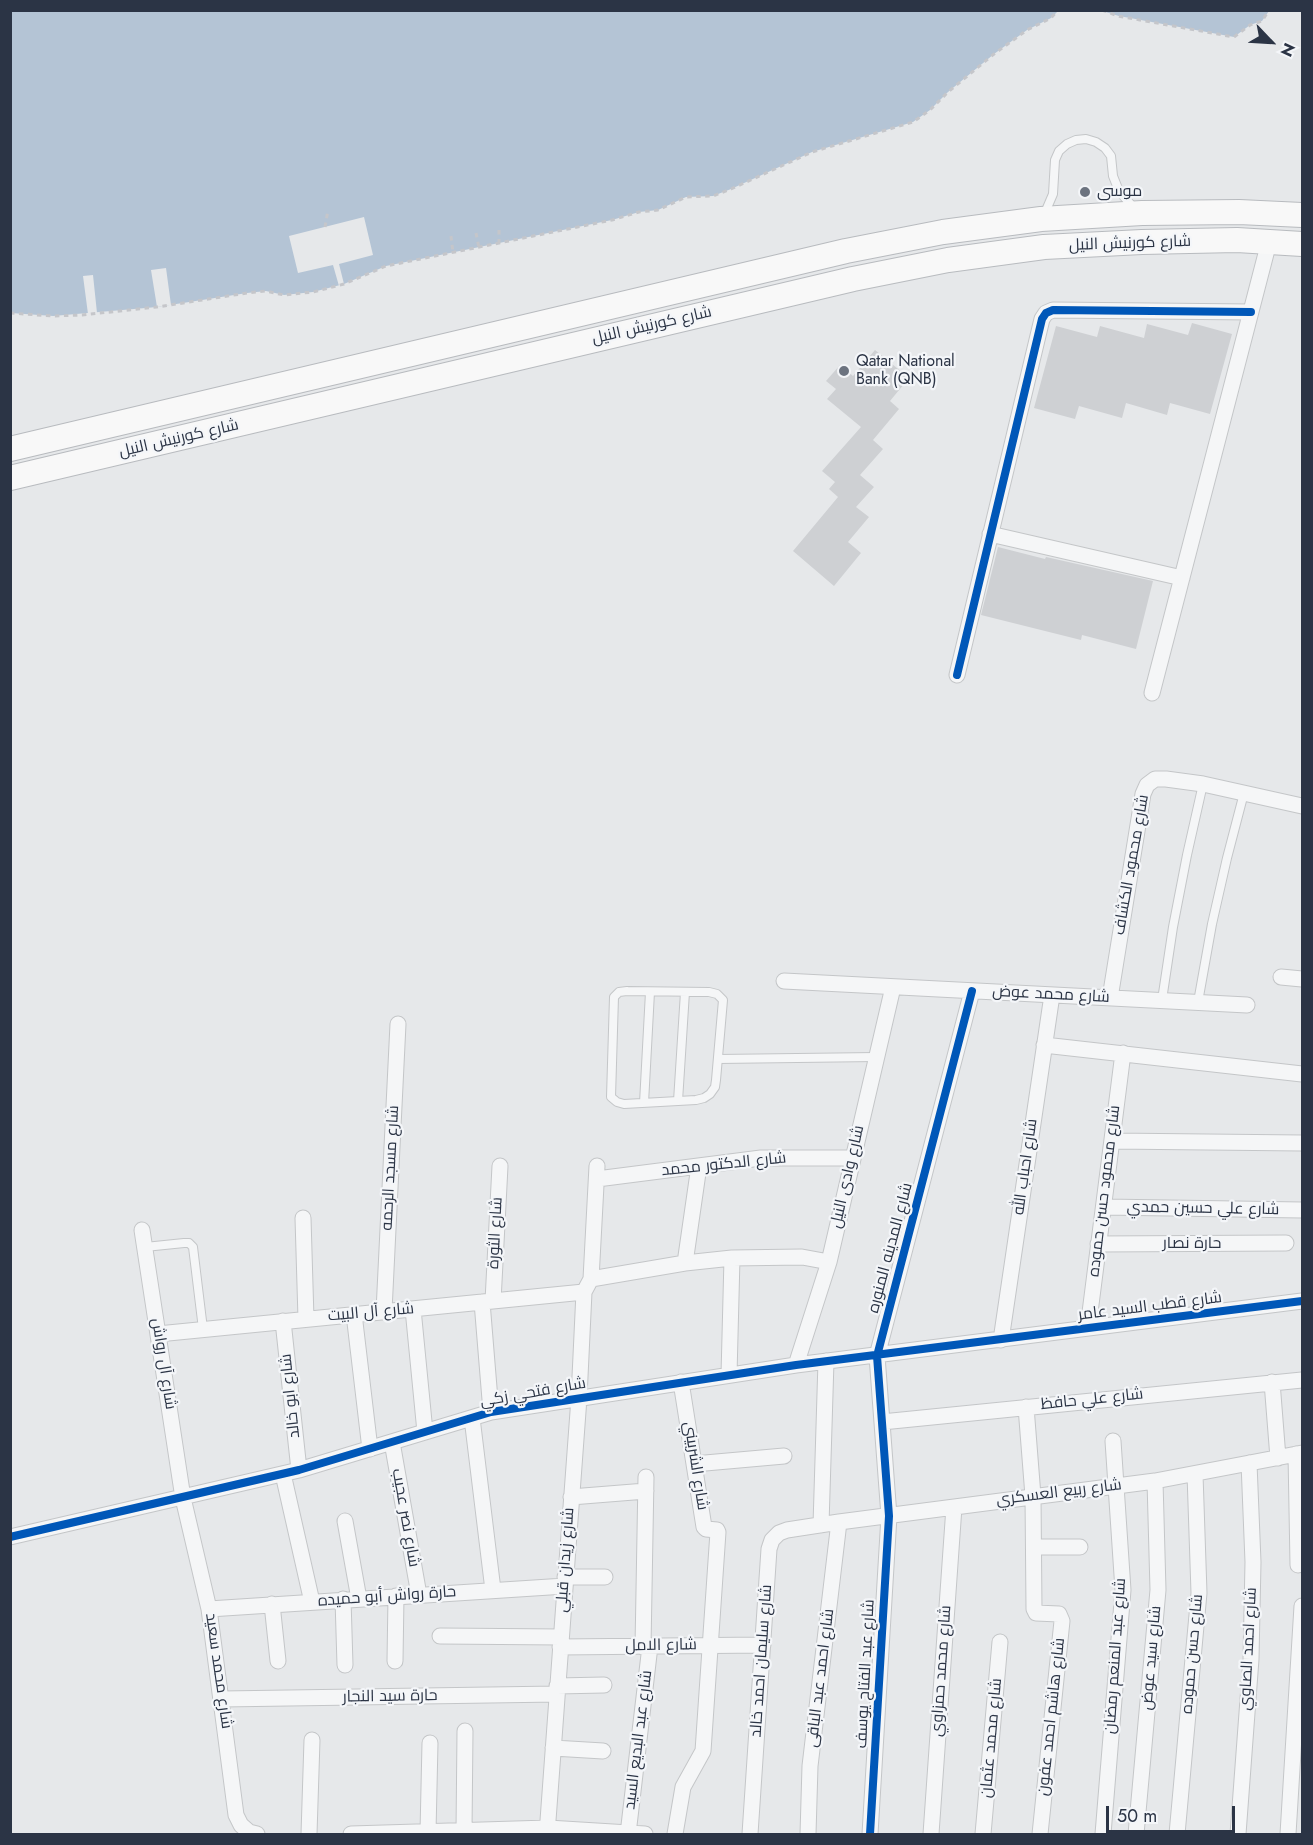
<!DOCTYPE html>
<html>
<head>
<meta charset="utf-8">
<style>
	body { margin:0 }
	#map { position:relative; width:1313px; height:1845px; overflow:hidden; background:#e6e8ea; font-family:Jost,sans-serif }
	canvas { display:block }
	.frame { position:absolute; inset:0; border:12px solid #2b3445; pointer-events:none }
	.north { position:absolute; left:1241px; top:12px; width:60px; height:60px; -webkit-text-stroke:4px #f4f6f9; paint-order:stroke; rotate:115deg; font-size:16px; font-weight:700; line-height:24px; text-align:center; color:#2b3445 }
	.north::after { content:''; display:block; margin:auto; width:21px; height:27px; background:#2b3445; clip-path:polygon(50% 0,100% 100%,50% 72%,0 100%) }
	.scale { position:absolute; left:1106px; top:1806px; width:129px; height:27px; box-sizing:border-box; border:3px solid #2b3445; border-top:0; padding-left:8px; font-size:18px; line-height:21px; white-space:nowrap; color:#2b3445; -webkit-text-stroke:4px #f4f6f9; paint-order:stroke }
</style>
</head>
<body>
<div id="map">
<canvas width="1313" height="1845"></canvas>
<div class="frame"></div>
<div class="north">N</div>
<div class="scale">50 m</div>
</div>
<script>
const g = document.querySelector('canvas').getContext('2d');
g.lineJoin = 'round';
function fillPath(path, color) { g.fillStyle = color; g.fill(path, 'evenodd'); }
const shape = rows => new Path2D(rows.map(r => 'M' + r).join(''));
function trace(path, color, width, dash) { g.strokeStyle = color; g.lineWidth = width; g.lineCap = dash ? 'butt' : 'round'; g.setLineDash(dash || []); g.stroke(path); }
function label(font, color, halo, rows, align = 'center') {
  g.font = font + ' Jost,Cairo,sans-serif'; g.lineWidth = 4.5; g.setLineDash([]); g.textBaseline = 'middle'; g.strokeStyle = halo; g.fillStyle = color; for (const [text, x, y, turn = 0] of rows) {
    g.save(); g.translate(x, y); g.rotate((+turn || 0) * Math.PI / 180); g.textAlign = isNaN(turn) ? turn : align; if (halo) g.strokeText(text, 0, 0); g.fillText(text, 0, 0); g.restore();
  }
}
const water = shape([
	[10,11,1058,11,1051,18,1027,30,994,54,948,92,930,110,913,122,812,152,731,189,713,196,686,197,658,210,639,212,612,220,386,266,344,284,313,292,284,295,266,291,247,293,157,307,53,316,11,313],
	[1102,11,1269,11,1262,21,1250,25,1234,37,1119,16]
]);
const pier = shape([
	[364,217,373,255,339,264,344,284,339,286,333,265,298,273,289,236],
	[166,268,171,305,157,307,151,270],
	[93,275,97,313,88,314,83,276]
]);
const building = shape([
	[1192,323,1232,334,1210,414,1170,403,1167,415,1126,403,1122,418,1079,406,1075,419,1034,408,1056,326,1097,337,1100,326,1144,338,1147,324,1188,335],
	[875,350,909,378,890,401,899,409,873,440,883,449,860,475,874,487,856,507,869,517,848,542,861,553,834,586,793,551,838,497,829,489,835,482,822,471,861,427,827,399,836,389,826,381,840,365,853,376],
	[998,547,1045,559,1046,557,1153,581,1136,649,1082,635,1081,640,981,615]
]);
const path = shape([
	[1102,10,1118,16,1234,37,1250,25,1262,21,1269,10],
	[325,227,328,210],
	[499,230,499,244],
	[476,233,479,248],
	[451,236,453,253],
	[10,313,53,316,82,315,157,307,247,293,266,291,284,295,313,292,344,284,386,266,612,220,639,212,658,210,686,197,713,196,731,189,812,152,913,122,930,110,948,92,994,54,1027,30,1051,18,1058,10]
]);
const service = shape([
	[1044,215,1053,194,1055,160,1059,151,1067,144,1076,140,1086,139,1096,142,1105,148,1111,156,1113,176,1119,191,1133,207],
	[627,991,709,992,717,994,723,1000,716,1080,715,1087,710,1094,704,1098,696,1100,624,1104,617,1102,611,1097,614,997,619,992,627,991],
	[1162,1000,1173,927,1187,855,1203,784],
	[1198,1002,1212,924,1227,858,1244,793],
	[718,1059,876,1057],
	[678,1101,685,992],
	[644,1103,650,992],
	[145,1247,184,1243,189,1243,193,1247,203,1329]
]);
const minor = shape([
	[990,534,1182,578],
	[957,675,1042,319,1046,313,1053,310,1251,312],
	[1152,693,1269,242],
	[1281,977,1302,979],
	[784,981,1247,1005],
	[1110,998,1143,794,1147,785,1155,779,1166,779,1203,784,1302,806],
	[1044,1045,1302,1074],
	[1112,1141,1302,1143],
	[597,1179,761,1158,852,1158],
	[1104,1207,1302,1210],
	[303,1218,306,1319],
	[142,1230,183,1498,209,1609,236,1815,241,1825,249,1832,257,1834],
	[1098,1244,1286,1243],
	[685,1263,699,1166],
	[591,1279,685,1263,732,1258,802,1257,829,1262],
	[493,1301,500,1166],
	[482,1302,491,1412],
	[413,1309,425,1432],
	[384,1311,398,1024],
	[354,1314,370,1449],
	[283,1321,299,1470],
	[1088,1328,1123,1053],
	[158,1334,584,1292],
	[1001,1340,1052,995],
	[796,1365,829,1262,893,987],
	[729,1375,732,1258],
	[1272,1382,1278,1458],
	[1026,1407,1033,1496,1034,1609,1036,1613,1059,1614,1062,1621,1040,1834],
	[472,1418,493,1590],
	[882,1422,1302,1380],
	[392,1442,419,1595],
	[1296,1454,1298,1565],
	[694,1464,784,1456],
	[283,1474,312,1602],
	[571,1497,646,1491],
	[345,1521,359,1599],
	[821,1525,826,1361],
	[10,1537,299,1470,491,1412,796,1365,1302,1301],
	[1034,1547,1080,1547],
	[565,1577,605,1577],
	[343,1599,345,1665],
	[272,1604,278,1661],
	[209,1609,565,1586],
	[440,1636,561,1637],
	[560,1647,763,1645],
	[643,1647,646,1477],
	[395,1661,396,1596],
	[557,1686,604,1685],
	[222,1699,557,1694],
	[553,1748,603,1751],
	[464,1831,465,1731],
	[428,1832,430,1743],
	[309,1834,312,1740],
	[351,1834,548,1828,645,1834],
	[547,1834,579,1398,584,1292,591,1279,597,1166],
	[628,1834,650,1646],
	[675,1834,683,1787,703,1751,718,1532,717,1530,706,1529,704,1527,681,1382],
	[750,1834,769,1549,772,1540,779,1533,787,1530,839,1522,1155,1481,1302,1453],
	[808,1834,810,1766,839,1522],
	[870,1834,889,1516,877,1356,972,991],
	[931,1834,954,1507],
	[983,1834,1000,1642],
	[1103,1834,1123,1590,1113,1441],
	[1136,1834,1158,1590,1155,1481],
	[1177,1834,1199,1593,1195,1474],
	[1238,1834,1251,1659,1253,1562,1249,1463],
	[1288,1834,1302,1606]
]);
const trunk = shape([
	[10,449,846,251,943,232,1041,219,1142,213,1239,212,1302,215],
	[10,478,853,279,948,260,1044,247,1142,242,1237,240,1302,244]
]);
const cycleway = shape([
	[957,675,1042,319,1046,313,1053,310,1251,312],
	[10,1537,299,1470,491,1412,796,1365,1302,1301],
	[870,1834,889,1516,877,1356,972,991]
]);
const markers = [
	[1085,192,6,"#6c737f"],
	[844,371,6,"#6c737f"]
];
const poiNames = [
	["موسى",1097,192],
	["Qatar National",856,362],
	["Bank (QNB)",856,380]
];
const streetNames = [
	["شارع كورنيش النيل",1130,244,-2],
	["شارع كورنيش النيل",652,326,-13],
	["شارع كورنيش النيل",179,439,-13],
	["شارع محمود الكشاف",1132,865,-80],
	["شارع محمد عوض",1051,995,3],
	["شارع الدكتور محمد",724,1165,-6],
	["شارع احباب الله",1026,1167,-82],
	["شارع مسجد الرحمه",391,1168,-87],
	["شارع وادى النيل",848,1177,-77],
	["شارع محمود حسن حموده",1105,1191,-83],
	["شارع علي حسين حمدي",1203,1209,1],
	["شارع الثورة",496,1233,-87],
	["حارة نصار",1192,1244],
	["شارع المدينه المنوره",891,1248,-75],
	["شارع قطب السيد عامر",1150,1307,-7],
	["شارع آل البيت",371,1313,-5],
	["شارع آل رواش",163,1364,81],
	["شارع فتحي زكي",533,1393,-10],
	["شارع ابو خالد",291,1396,-96],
	["شارع علي حافظ",1092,1400,-6],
	["شارع الشربيني",695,1466,81],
	["شارع ربيع العسكري",1059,1493,-7],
	["شارع نصر عجيب",405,1518,80],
	["شارع زيدان قبلي",566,1560,-86],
	["حارة رواش أبو حميده",387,1597,-4],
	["شارع الامل",661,1646,-1],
	["شارع احمد الصاوي",1249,1649,-87],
	["شارع حسن حموده",1193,1654,-85],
	["شارع عبد المنعم رمضان",1116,1656,-86],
	["شارع سيد عوض",1152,1658,-85],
	["شارع سليمان احمد خالد",762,1661,-86],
	["شارع محمد سعيد",218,1671,82],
	["شارع محمد حمزاوي",942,1671,-86],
	["شارع عبد الفتاح يوسف",866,1674,-87],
	["شارع احمد عبد الباقى",821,1678,-83],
	["حارة سيد النجار",390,1697,-1],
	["شارع هاشم احمد عفون",1052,1717,-84],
	["شارع محمد عثمان",992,1738,-85],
	["شارع عبد البديع السيد",639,1740,-83]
];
fillPath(water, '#b4c4d5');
fillPath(pier, '#e6e8ea');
fillPath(building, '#ced0d3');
trace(service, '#c4c6c8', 10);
trace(minor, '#c4c6c8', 17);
trace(trunk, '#b8bbbf', 26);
trace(path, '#c5c6ca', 3, [4.5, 4.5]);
trace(service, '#f5f6f7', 8);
trace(minor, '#f5f6f7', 15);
trace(trunk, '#f8f8f8', 24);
trace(cycleway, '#0057b8', 8);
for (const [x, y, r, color] of markers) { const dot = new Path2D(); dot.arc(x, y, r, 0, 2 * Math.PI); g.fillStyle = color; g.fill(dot); trace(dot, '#f4f6f9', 2); }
label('16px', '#2b3445', '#f4f6f9', poiNames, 'left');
label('16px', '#2b3445', '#f4f6f9', streetNames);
</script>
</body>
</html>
